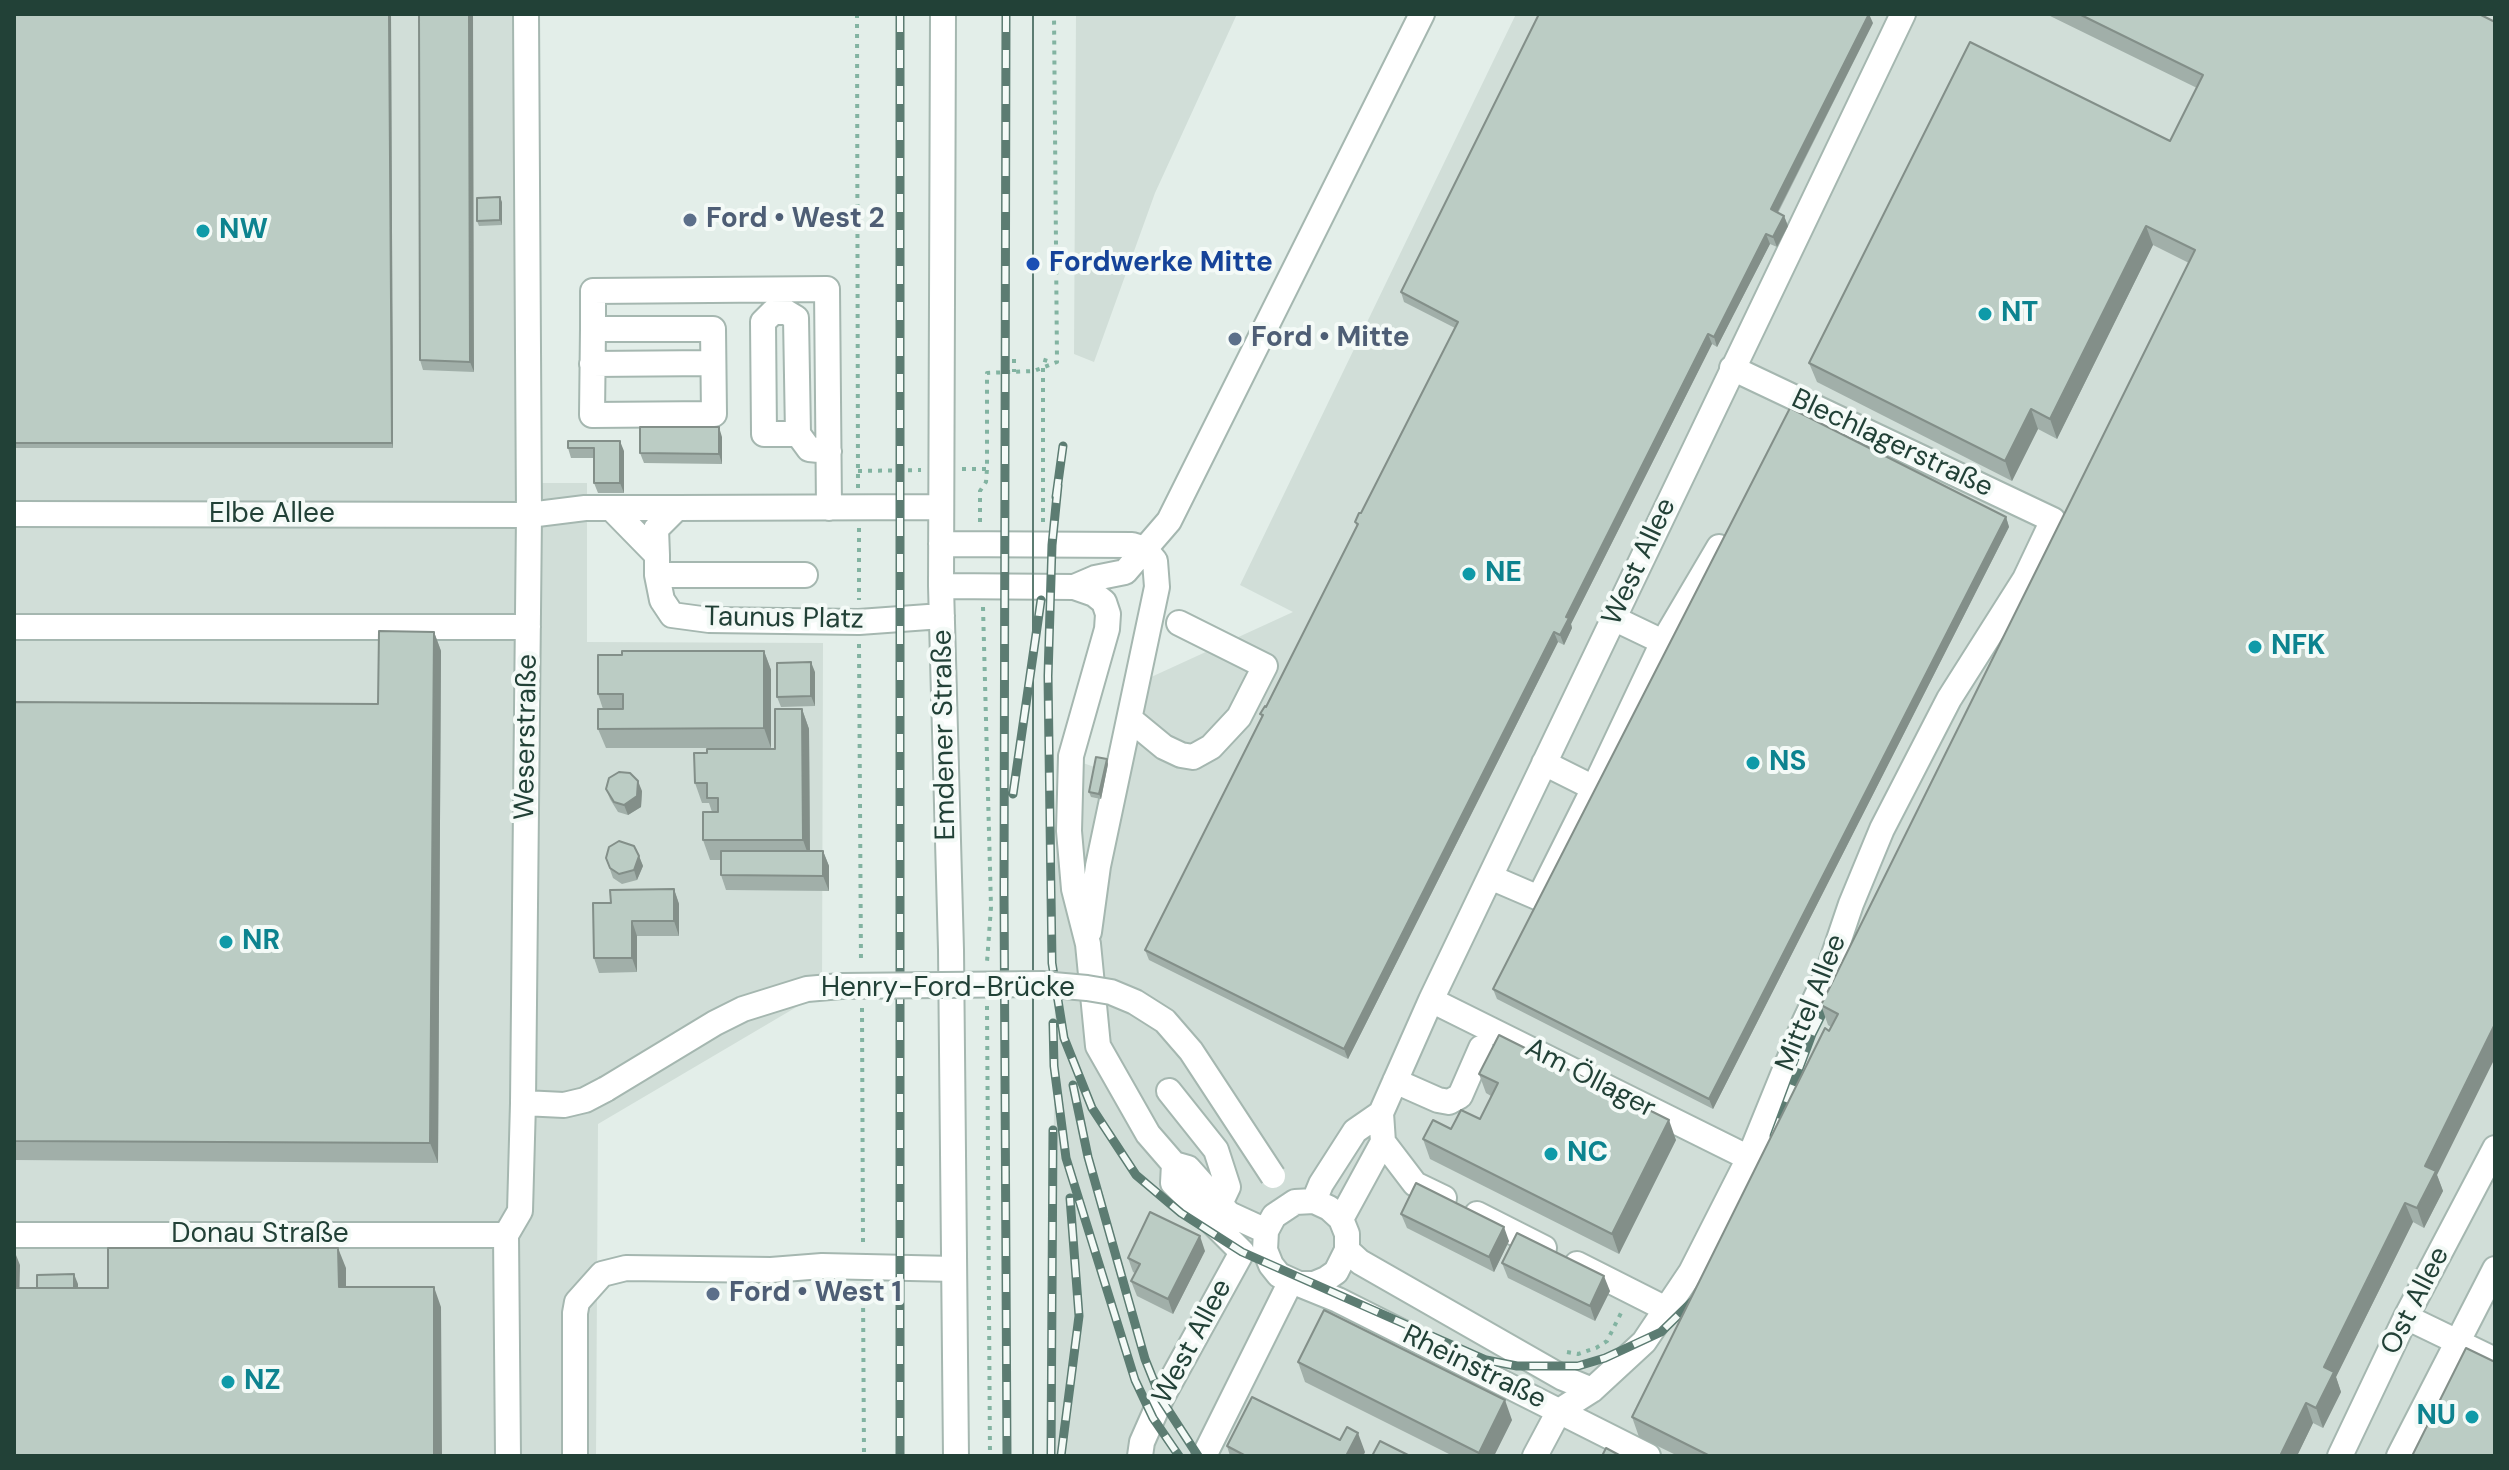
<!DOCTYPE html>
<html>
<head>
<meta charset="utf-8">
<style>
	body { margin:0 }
	#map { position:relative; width:2509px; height:1470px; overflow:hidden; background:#e3eee9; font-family:"DM Sans",sans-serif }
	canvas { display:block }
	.frame { position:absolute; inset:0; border:16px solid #224137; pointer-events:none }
</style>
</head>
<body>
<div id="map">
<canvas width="2509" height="1470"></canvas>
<div class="frame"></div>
</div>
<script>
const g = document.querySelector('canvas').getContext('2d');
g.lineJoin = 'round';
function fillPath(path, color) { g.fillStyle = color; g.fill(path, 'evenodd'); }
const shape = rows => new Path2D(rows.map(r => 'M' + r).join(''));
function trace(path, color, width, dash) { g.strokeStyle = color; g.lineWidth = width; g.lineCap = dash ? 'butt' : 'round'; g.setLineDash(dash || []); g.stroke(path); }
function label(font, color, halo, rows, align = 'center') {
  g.font = font + ' "DM Sans",sans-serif'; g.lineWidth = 8; g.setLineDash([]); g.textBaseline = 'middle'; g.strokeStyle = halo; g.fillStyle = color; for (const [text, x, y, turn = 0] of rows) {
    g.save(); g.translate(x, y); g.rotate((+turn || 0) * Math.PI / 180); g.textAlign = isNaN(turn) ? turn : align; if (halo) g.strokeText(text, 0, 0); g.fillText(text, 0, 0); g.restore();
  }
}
const built = shape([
	[14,14,534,14,535,483,587,483,587,642,823,643,822,992,598,1124,596,1456,14,1456],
	[1076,14,1237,14,1155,193,1094,362,1074,354],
	[1516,14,2495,14,2495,1456,1051,1456,1057,754,1109,772,1149,678,1293,612,1240,585]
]);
const path = shape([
	[857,14,858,488],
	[1014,359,1014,372],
	[962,469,987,469],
	[858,471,921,470],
	[980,522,980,491,986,482,987,469,987,373,1034,371,1057,362,1054,14],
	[1043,522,1043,368,1046,358],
	[859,528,859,600],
	[983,607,991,907,987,962],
	[859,644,861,964],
	[987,1006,990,1456],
	[862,1008,863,1244],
	[863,1288,864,1456],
	[1567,1352,1578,1354,1596,1348,1607,1341,1623,1309]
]);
const minor = shape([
	[943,14,941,586,951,950,956,1456],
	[593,329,713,329,714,414,592,415,593,329,593,291,827,289,829,508],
	[592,364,713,363],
	[798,434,764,434,763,322,773,312,786,312,796,318,798,434,809,449,829,451],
	[941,507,677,508,656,529,657,555,657,575,662,600,672,615,709,620,859,622,942,616],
	[611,508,657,555],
	[14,514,529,515,585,508,677,508],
	[941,544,1132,545,1145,549,1155,561,1157,587,1098,866,1089,932],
	[657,575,805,575],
	[941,586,1074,587,1094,594,1104,602,1108,614,1107,629,1071,756,1069,831,1074,889,1088,944,1098,1046,1148,1134,1174,1164,1188,1168,1229,1214,1266,1231],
	[1074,587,1095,578,1125,572,1169,521,1422,14],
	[14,627,528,627],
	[1663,642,1719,547],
	[1130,719,1164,747,1181,755,1193,757,1211,747,1239,717,1265,666,1179,623],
	[1594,788,1663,642,1613,618],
	[1490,877,1539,898,1594,788,1544,763],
	[1431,1000,1749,1158],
	[1395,1081,1438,1100,1449,1102,1460,1096,1481,1048],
	[1169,1091,1216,1150,1228,1187,1220,1204],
	[523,1103,564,1105,585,1100,606,1089],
	[1383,1142,1415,1184,1444,1198],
	[1174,1164,1173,1183,1242,1252],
	[1314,1201,1321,1184,1355,1131,1381,1113],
	[1477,1214,1544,1248],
	[1341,1219,1383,1142,1381,1113,1431,1000,1903,14],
	[14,1235,506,1235],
	[1347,1250,1336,1272,1326,1279,1314,1284,1299,1284,1279,1275,1271,1265,1265,1250,1266,1231,1274,1216,1295,1202,1314,1201,1329,1208,1341,1219,1347,1234,1347,1250,1360,1262,1563,1378,1592,1390],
	[1577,1264,1666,1309],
	[1301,1285,1338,1300,1648,1456],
	[2406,1317,2495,1360],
	[508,1456,506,1235,520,1211,523,1103,529,515,526,14],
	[575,1456,575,1313,577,1302,602,1274,626,1268,771,1270,822,1266,954,1269],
	[1140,1456,1142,1442,1161,1399,1242,1252],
	[1204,1456,1291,1281],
	[1535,1456,1559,1411,1592,1390,1644,1342,1691,1272,1749,1158,1804,1023,1828,972,1851,904,1882,829,1949,699,2025,579,2053,520,1732,368],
	[2340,1456,2406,1317,2495,1148],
	[2399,1456,2495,1269]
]);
const tram = shape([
	[1033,1456,1033,14]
]);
const rail = shape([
	[900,14,900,1456],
	[1006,14,1004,893,1007,1456],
	[1058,485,1052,545,1048,676,1052,963,1064,1038,1092,1108,1136,1175,1181,1213,1242,1252,1486,1360,1517,1366,1578,1366,1605,1358,1661,1332,1699,1295],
	[1056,497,1063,446],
	[1013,794,1041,600],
	[1053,1023,1054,1066,1066,1158,1135,1380,1153,1418,1179,1456],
	[1073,1085,1088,1157,1145,1359,1161,1399,1198,1456],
	[1774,1136,1812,1034,1833,992],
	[1051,1456,1053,1130],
	[1061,1456,1079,1316,1070,1198]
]);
const minorBridge = shape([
	[606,1089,715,1023,743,1009,807,989,841,986,1042,984,1087,988,1111,992,1135,1002,1165,1021,1191,1051,1273,1176]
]);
const wall = shape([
	[14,14,391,14,393,448,14,448],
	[419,14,474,372,423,370,420,360],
	[2046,14,2479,14,2437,1175,2443,1191,2424,1228,2413,1222,2336,1377,2341,1392,2323,1428,2313,1423,2297,1456,1678,1456,1639,1437,1632,1417,1829,1031,1831,1027,1828,1025,1821,1005,2189,263,2153,245,2057,439,2038,429,2012,481,1817,382,1809,363,2170,141,2197,88],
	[1873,23,1778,213,1784,216,1788,226,1777,247,1770,244,1717,347,1712,344,1571,624,1572,628,1564,645,1558,642,1348,1059,1149,960,1145,950,1262,718,1260,714,1266,707,1357,528,1355,522,1361,513,1455,328,1404,302,1401,292],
	[502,202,502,225,479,226,477,221],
	[722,437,722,464,644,463,640,453],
	[568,441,624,451,624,493,598,493,594,483,594,458,571,458,568,448],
	[2006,517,2009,527,1713,1109,1497,999,1493,989],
	[434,632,441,651,438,1163,14,1160,14,702,378,704],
	[764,651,771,670,771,748,606,748,598,729,603,709,598,694],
	[815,672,815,706,781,707,777,697],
	[802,709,809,729,810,851,823,851,829,866,829,891,726,890,721,875,721,860,710,860,703,840,712,812,709,803,702,803,695,783,707,753,775,749],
	[1108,764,1101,799,1091,797,1089,792],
	[606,789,642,791,641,807,628,815,618,812,610,799],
	[639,856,643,866,637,880,622,884,613,878,606,858],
	[674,889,679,904,679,936,637,936,637,972,599,973,594,958,611,903],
	[1479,1074,1676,1140,1619,1254,1430,1159,1423,1139,1480,1119,1491,1096,1486,1093],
	[1401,1214,1509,1241,1494,1272,1407,1228],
	[1205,1251,1173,1314,1137,1296,1131,1281,1135,1273,1133,1272,1128,1258],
	[1502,1263,1610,1291,1595,1321,1508,1278],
	[1298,1362,1512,1420,1494,1456,1453,1456,1305,1382],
	[1227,1446,1365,1452,1363,1456,1230,1456]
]);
const shadedWall = shape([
	[389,14,391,14,393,448,392,443],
	[469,14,473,14,474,372,470,362],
	[1869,14,1873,23,1774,219,1771,209],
	[500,197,502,202,502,225,500,220],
	[1784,216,1788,226,1777,247,1773,237],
	[2146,226,2153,245,2057,439,2050,419],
	[1766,234,1770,244,1717,347,1714,337],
	[1708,334,1712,344,1571,624,1572,628,1564,645,1560,635,1566,617],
	[2031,409,2038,429,2012,481,2005,461],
	[719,427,722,437,722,464,719,454],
	[620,441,624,451,624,493,620,483],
	[2006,517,2009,527,1713,1109,1709,1099],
	[434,632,441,651,438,1163,430,1143],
	[1554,632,1558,642,1348,1059,1344,1049],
	[764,651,771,670,771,748,764,728],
	[811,662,815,672,815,706,811,696],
	[802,709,809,729,810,860,803,840],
	[1107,759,1108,764,1101,799,1099,794],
	[638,781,642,791,641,807,628,815,624,805],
	[823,851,829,866,829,891,823,876],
	[639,856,643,866,637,880,634,870],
	[674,889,679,904,679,936,674,921],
	[632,921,637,936,637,972,632,958],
	[2495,1024,2495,1058,2437,1175,2443,1191,2424,1228,2417,1208,2425,1166],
	[1669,1120,1676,1140,1619,1254,1612,1234],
	[2405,1203,2413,1222,2336,1377,2341,1392,2323,1428,2316,1408,2324,1367],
	[1504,1227,1509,1241,1494,1272,1489,1257],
	[1200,1236,1205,1251,1173,1314,1168,1299],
	[338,1248,346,1268,346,1307,339,1287],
	[14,1250,20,1265,19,1308,14,1293],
	[74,1274,78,1284,78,1308,75,1298],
	[1604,1276,1610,1291,1595,1321,1590,1306],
	[434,1287,441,1307,442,1456,434,1456],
	[1505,1400,1512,1420,1494,1456,1480,1456,1479,1453],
	[2306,1403,2313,1423,2297,1456,2280,1456],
	[1358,1433,1365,1452,1363,1456,1346,1456]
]);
const building = shape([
	[14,14,389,14,392,443,14,443,14,14],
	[419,14,469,14,470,362,420,360,419,14],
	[1539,14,1869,14,1771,209,1784,216,1773,237,1766,234,1714,337,1708,334,1566,617,1569,618,1560,635,1554,632,1344,1049,1145,950,1263,715,1260,714,1265,706,1266,707,1358,524,1355,522,1359,513,1361,513,1458,322,1401,292,1539,14],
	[2079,14,2479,14,2495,22,2495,1024,2425,1166,2436,1171,2417,1208,2405,1203,2324,1367,2334,1372,2316,1408,2306,1403,2280,1456,1710,1456,1632,1417,1825,1028,1829,1031,1838,1014,1821,1005,2195,250,2146,226,2050,419,2031,409,2005,461,1809,363,1970,42,2170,141,2203,75,2079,14],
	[500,197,500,220,477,221,477,198,500,197],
	[1790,408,2006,517,1709,1099,1493,989,1790,408],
	[640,427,719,427,719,454,640,453,640,427],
	[568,441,620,441,620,483,594,483,594,448,568,448,568,441],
	[379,631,434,632,430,1143,14,1141,14,702,378,704,379,631],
	[622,651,764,651,764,728,598,729,598,709,623,709,623,694,598,694,598,655,622,655,622,651],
	[811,662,811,696,777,697,777,663,811,662],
	[775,709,802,709,803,840,703,840,703,812,718,812,718,798,707,798,707,783,695,783,694,753,707,753,707,749,775,749,775,709],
	[1096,757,1107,759,1099,794,1089,792,1096,757],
	[619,772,630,773,638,781,637,796,624,805,614,802,606,789,609,778,619,772],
	[619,841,634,846,639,856,634,870,619,874,610,868,606,858,609,847,619,841],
	[721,851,823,851,823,876,721,875,721,851],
	[674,889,674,921,632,921,632,958,594,958,593,903,611,903,610,890,674,889],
	[1499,1035,1669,1120,1612,1234,1423,1139,1433,1120,1451,1129,1461,1110,1480,1119,1498,1083,1479,1074,1499,1035],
	[1416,1183,1504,1227,1489,1257,1401,1214,1416,1183],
	[1150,1212,1200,1236,1168,1299,1131,1281,1140,1264,1128,1258,1150,1212],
	[1517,1233,1604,1276,1590,1306,1502,1263,1517,1233],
	[108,1248,338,1248,339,1287,434,1287,434,1456,14,1456,14,1288,108,1288,108,1248],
	[74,1274,74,1288,37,1288,37,1275,74,1274],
	[1324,1310,1505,1400,1479,1453,1298,1362,1324,1310],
	[2466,1348,2495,1362,2495,1456,2412,1456,2466,1348],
	[1252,1397,1340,1440,1347,1427,1358,1433,1346,1456,1246,1456,1227,1446,1252,1397],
	[1380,1441,1410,1456,1372,1456,1380,1441],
	[1606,1448,1621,1456,1602,1456,1606,1448]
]);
const markers = [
	[690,220,8,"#5c6f8a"],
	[203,231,8,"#0f9aa8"],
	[1033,264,8,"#1a4fb4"],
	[1985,314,8,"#0f9aa8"],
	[1235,339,8,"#5c6f8a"],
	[1469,574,8,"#0f9aa8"],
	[2255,647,8,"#0f9aa8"],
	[1753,763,8,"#0f9aa8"],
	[226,942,8,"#0f9aa8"],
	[1551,1154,8,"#0f9aa8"],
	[713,1294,8,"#5c6f8a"],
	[228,1382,8,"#0f9aa8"],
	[2472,1417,8,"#0f9aa8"]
];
const serviceNames = [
	["Ford • West 2",706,220],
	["Ford • Mitte",1251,339],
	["Ford • West 1",729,1294]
];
const cultureNames = [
	["NW",219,231],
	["NT",2001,314],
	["NE",1485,574],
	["NFK",2271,647],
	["NS",1769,763],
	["NR",242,942],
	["NC",1567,1154],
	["NZ",244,1382],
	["NU",2456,1417,"right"]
];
const transitNames = [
	["Fordwerke Mitte",1049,264]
];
const streetNames = [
	["Blechlagerstraße",1892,444,25],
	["Elbe Allee",272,515],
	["West Allee",1640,562,-65],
	["Taunus Platz",784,619,1],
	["Emdener Straße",945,735,-91],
	["Weserstraße",527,737,-89],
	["Henry-Ford-Brücke",948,989],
	["Mittel Allee",1812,1003,-68],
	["Am Öllager",1590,1079,27],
	["Donau Straße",260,1235],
	["Ost Allee",2416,1301,-63],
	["West Allee",1193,1342,-62],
	["Rheinstraße",1474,1368,26]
];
fillPath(built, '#d1ded8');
trace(minor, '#a5b7b0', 28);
trace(path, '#82b3a1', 4, [4, 6]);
trace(minor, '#fff', 24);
trace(tram, '#5c7c72', 2);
trace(rail, '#5c7c72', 9);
trace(rail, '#f4faf7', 6, [18]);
trace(minorBridge, '#a5b7b0', 28, []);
trace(minorBridge, '#fff', 24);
fillPath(wall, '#a1afa9');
fillPath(shadedWall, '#838f89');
fillPath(building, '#bbccc4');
trace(building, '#838f89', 2);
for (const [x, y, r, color] of markers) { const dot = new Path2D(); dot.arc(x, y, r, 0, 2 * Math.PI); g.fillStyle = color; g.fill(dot); trace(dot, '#f4faf7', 3); }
label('bold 28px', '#4e5e75', '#f4faf7', serviceNames, 'left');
label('bold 28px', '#0d838f', '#f4faf7', cultureNames, 'left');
label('bold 28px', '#164399', '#f4faf7', transitNames, 'left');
label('28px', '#224137', '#f4faf7', streetNames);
</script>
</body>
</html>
